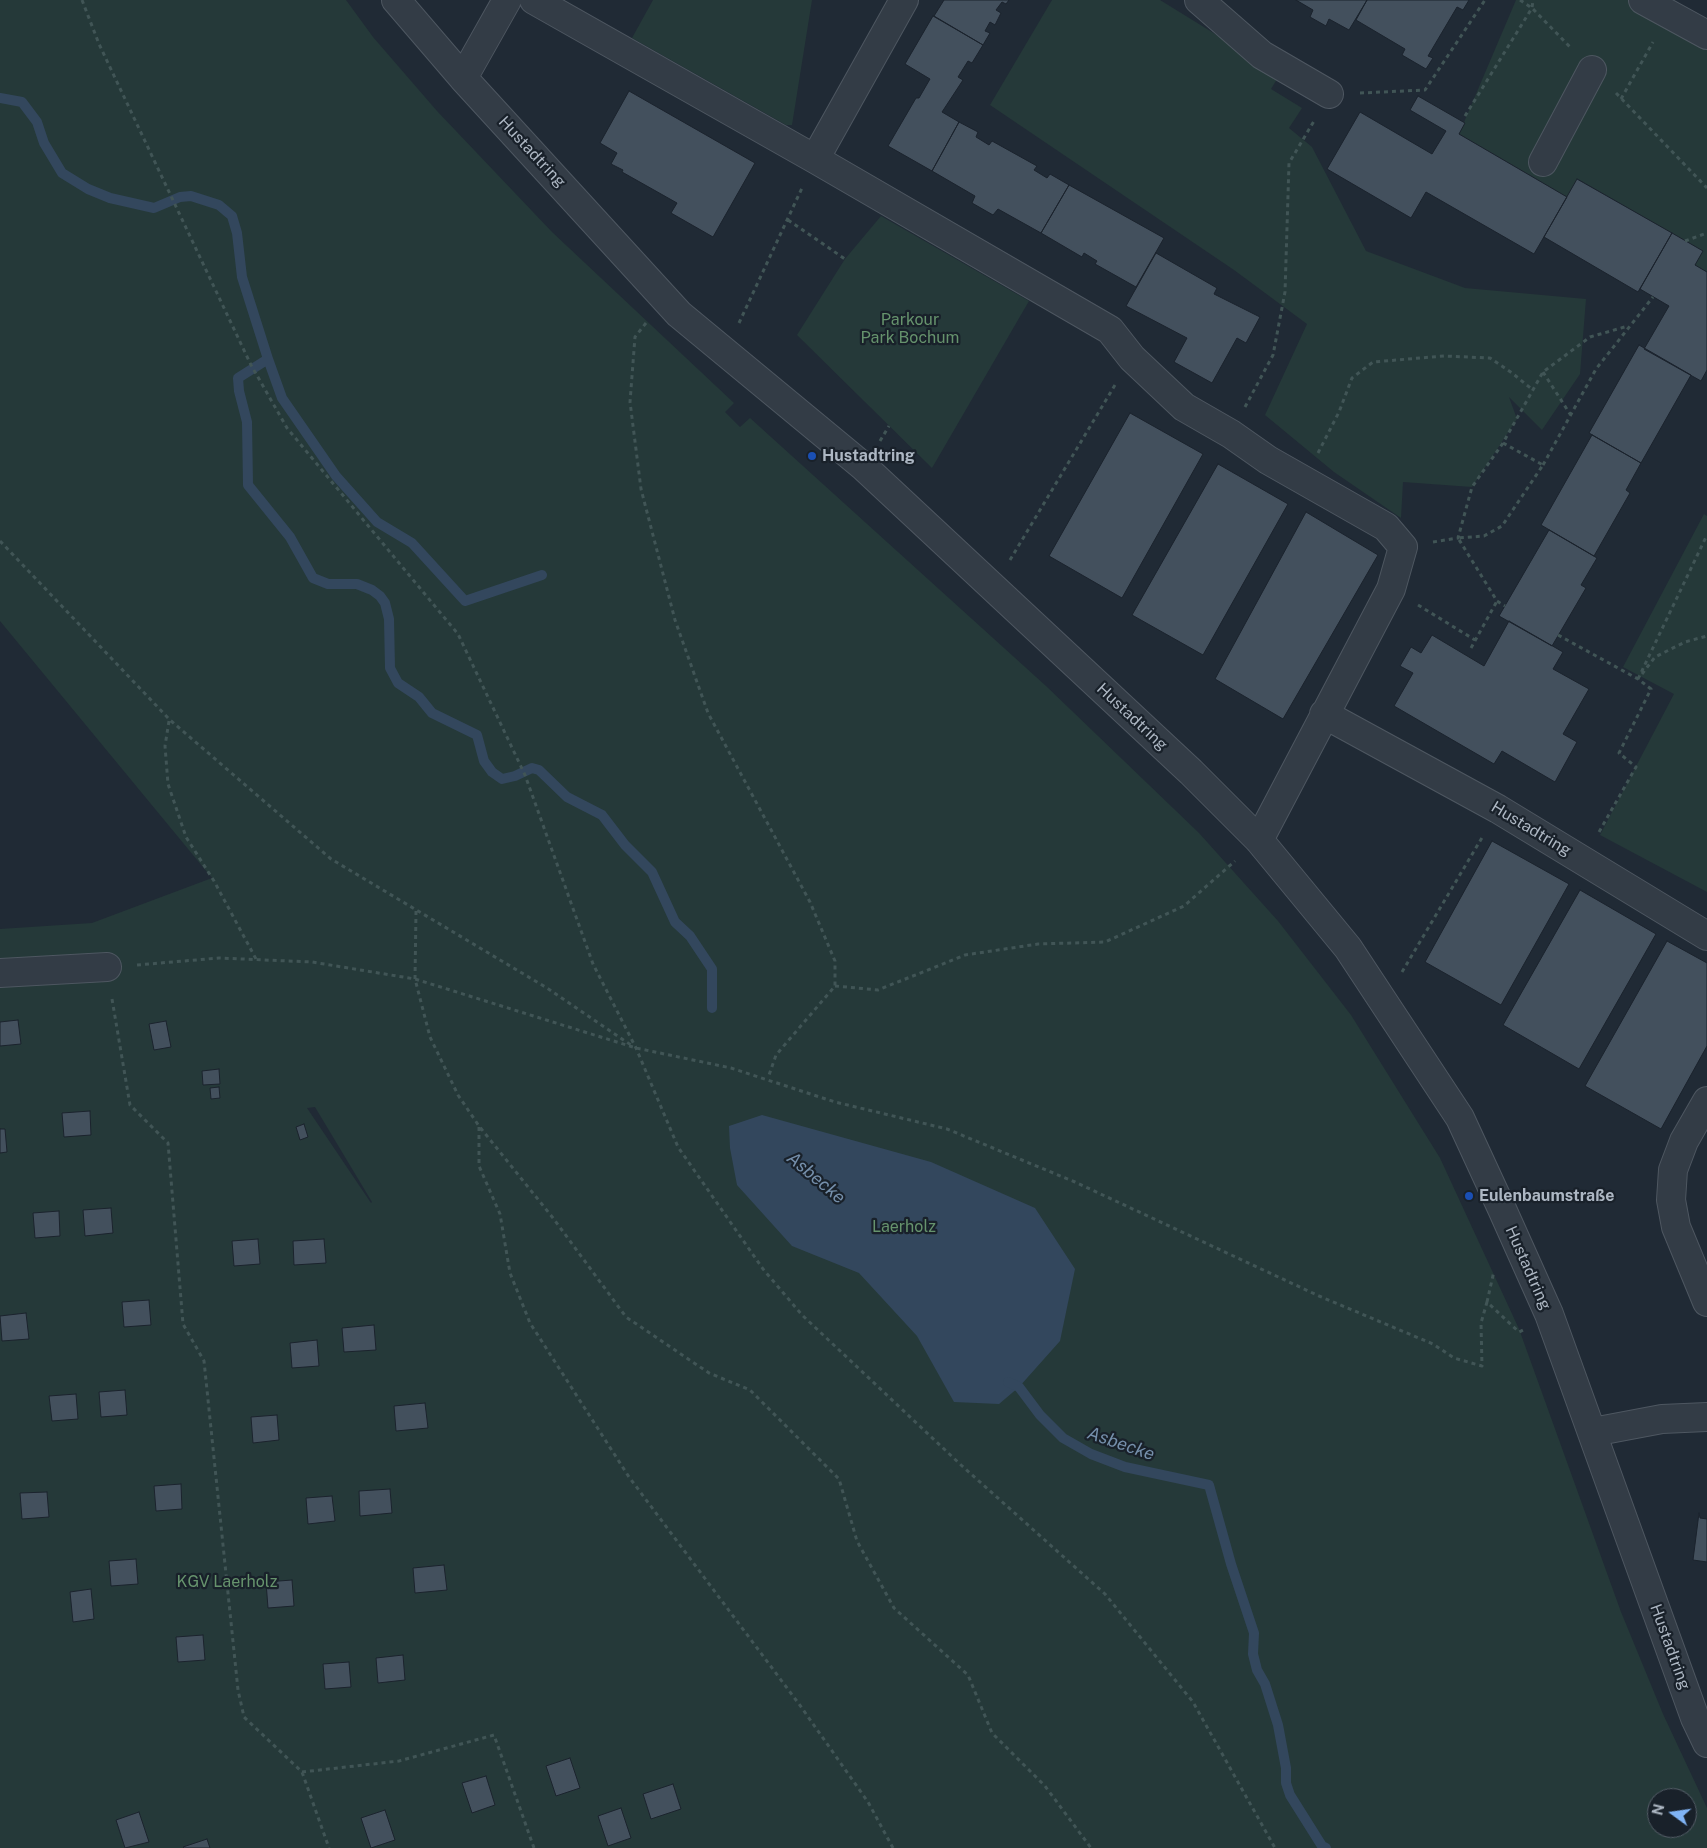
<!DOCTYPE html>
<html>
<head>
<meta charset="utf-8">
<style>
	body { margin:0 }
	#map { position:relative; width:1707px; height:1848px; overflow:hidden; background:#202a35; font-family:"Public Sans",sans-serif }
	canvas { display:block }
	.north { position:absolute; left:1647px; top:1788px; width:50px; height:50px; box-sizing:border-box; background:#19212a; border:1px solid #545d67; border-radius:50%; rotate:284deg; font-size:14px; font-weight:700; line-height:20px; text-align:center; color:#adb7c3 }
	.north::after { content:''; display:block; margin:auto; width:18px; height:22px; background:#80b4f5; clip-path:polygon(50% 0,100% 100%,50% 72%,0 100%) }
</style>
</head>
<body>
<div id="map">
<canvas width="1707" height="1848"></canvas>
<div class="north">N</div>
</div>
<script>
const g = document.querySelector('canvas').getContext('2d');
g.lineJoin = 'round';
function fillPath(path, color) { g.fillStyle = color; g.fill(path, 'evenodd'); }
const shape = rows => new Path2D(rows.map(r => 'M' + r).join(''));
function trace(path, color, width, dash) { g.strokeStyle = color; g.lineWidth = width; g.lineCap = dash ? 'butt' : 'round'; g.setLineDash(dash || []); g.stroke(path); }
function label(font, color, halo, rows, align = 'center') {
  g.font = font + ' "Public Sans",sans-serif'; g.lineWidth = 4.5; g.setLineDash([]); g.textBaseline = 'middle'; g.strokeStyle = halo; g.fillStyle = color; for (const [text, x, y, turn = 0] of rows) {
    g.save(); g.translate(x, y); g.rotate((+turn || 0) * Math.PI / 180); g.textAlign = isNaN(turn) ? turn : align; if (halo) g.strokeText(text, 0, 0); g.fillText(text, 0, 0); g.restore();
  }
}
const green = shape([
	[0,0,346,0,373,37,437,111,552,232,734,403,725,412,740,427,750,418,1046,686,1199,833,1278,921,1351,1015,1440,1158,1519,1329,1621,1612,1663,1714,1707,1808,1707,1848,0,1848,0,929,92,923,212,878,0,621],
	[315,1107,372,1202,371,1203,307,1108],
	[1657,1798,1687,1798,1687,1828,1657,1828],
	[653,0,812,0,792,125,786,125,632,38],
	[1052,0,1160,0,1280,74,1271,89,1302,108,1289,128,1312,147,1366,251,1465,288,1586,299,1580,374,1542,430,1509,397,1517,419,1472,487,1403,482,1401,518,1334,472,1265,415,1307,324,1234,270,990,105],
	[1516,0,1643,0,1707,35,1707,272,1695,265,1703,251,1578,179,1567,197,1459,134],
	[881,216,1029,301,932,468,797,335,845,259],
	[1704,514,1707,516,1707,892,1600,835,1674,694,1623,667]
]);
const water = shape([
	[762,1115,931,1162,1035,1208,1075,1269,1060,1341,1019,1387,999,1404,954,1402,917,1336,859,1273,792,1246,737,1185,730,1148,729,1126]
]);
const stream = shape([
	[0,98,22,102,37,122,44,143,62,173,88,189,110,198,154,208,180,197,191,196,219,205,232,216,237,233,242,277,268,359,238,378,239,391,247,422,248,485,290,537,313,578,328,584,357,584,372,590,380,596,385,603,389,619,390,668,398,683,419,697,432,713,477,735,484,761,492,772,502,779,515,776,532,768,539,770,567,797,602,815,625,845,652,872,675,922,690,936,712,969,712,1008],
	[268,359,282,398,336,476,377,522,412,543,465,601,542,575],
	[1008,1382,1019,1387,1040,1415,1063,1438,1091,1454,1125,1467,1209,1485,1231,1564,1254,1633,1253,1654,1257,1670,1265,1684,1278,1725,1286,1768,1286,1783,1290,1795,1322,1846,1326,1848]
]);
const building = shape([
	[944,0,1009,0,1006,4,1002,2,996,10,1001,13,995,25,990,22,985,31,990,33,983,45,934,16,944,0],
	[1296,0,1367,0,1349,30,1329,19,1326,26,1310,17,1313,10,1296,0],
	[1367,0,1469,0,1463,10,1457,7,1428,56,1433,58,1426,69,1402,55,1405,49,1356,20,1367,0],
	[933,16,983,45,972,63,968,61,958,77,963,80,942,112,959,122,932,171,888,146,916,98,919,98,930,79,905,64,933,16],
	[629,91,755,163,713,237,671,213,677,203,622,172,623,170,611,164,617,153,600,143,629,91],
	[1418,96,1465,123,1459,134,1567,197,1534,254,1426,192,1411,218,1327,169,1360,112,1432,154,1446,131,1410,110,1418,96],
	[959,122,978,132,976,137,989,145,992,141,1037,166,1034,170,1047,178,1050,174,1069,185,1041,233,998,209,993,215,972,203,975,196,932,171,959,122],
	[1577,179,1672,233,1638,292,1544,237,1577,179],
	[1069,185,1164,238,1136,287,1095,264,1097,261,1084,253,1082,257,1041,233,1069,185],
	[1672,233,1703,251,1695,265,1707,272,1707,370,1701,381,1644,349,1669,306,1640,289,1672,233],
	[1156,253,1217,288,1214,294,1260,317,1246,343,1237,338,1212,383,1174,362,1187,338,1126,306,1156,253],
	[1639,345,1691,375,1641,463,1589,433,1639,345],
	[1130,413,1203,454,1122,598,1049,556,1130,413],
	[1592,435,1641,463,1626,490,1630,493,1594,556,1541,525,1592,435],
	[1218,464,1288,504,1203,655,1132,615,1218,464],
	[1306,512,1378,555,1283,719,1215,679,1306,512],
	[1549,530,1597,558,1581,585,1586,588,1552,646,1499,616,1549,530],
	[1509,621,1563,652,1553,669,1589,689,1563,734,1577,742,1555,782,1502,751,1494,764,1394,706,1413,673,1400,666,1411,647,1421,653,1432,635,1484,666,1509,621],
	[1492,841,1569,884,1501,1005,1425,962,1492,841],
	[1580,890,1656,934,1579,1069,1503,1025,1580,890],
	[1667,941,1707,963,1707,1046,1661,1129,1585,1086,1667,941],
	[18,1020,21,1044,0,1046,0,1022,18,1020],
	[166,1021,171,1047,154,1050,149,1024,166,1021],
	[219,1069,220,1084,203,1085,202,1071,219,1069],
	[219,1087,220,1098,211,1099,210,1088,219,1087],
	[90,1111,91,1135,64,1137,62,1113,90,1111],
	[304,1124,308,1137,300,1140,296,1127,304,1124],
	[0,1129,5,1129,7,1152,0,1153,0,1129],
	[111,1208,113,1233,85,1236,83,1210,111,1208],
	[59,1211,60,1236,35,1238,33,1213,59,1211],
	[258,1239,260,1264,234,1266,232,1241,258,1239],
	[324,1239,326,1263,294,1265,293,1241,324,1239],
	[149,1300,151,1325,124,1327,122,1302,149,1300],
	[26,1313,29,1339,2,1341,0,1316,26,1313],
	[374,1325,376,1350,344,1352,342,1328,374,1325],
	[317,1340,319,1366,292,1368,290,1343,317,1340],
	[125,1390,127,1415,101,1417,99,1392,125,1390],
	[76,1394,78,1419,52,1421,49,1396,76,1394],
	[425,1403,428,1428,396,1431,394,1406,425,1403],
	[277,1415,279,1440,253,1443,251,1417,277,1415],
	[181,1484,182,1509,156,1511,154,1486,181,1484],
	[390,1489,392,1513,360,1516,359,1491,390,1489],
	[47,1492,49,1517,22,1519,20,1493,47,1492],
	[332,1496,335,1521,308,1524,306,1498,332,1496],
	[1699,1513,1700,1518,1707,1519,1707,1562,1693,1560,1699,1513],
	[136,1559,138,1584,111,1586,109,1561,136,1559],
	[444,1565,447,1590,415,1593,413,1568,444,1565],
	[292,1580,294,1606,268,1608,266,1582,292,1580],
	[91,1589,94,1619,73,1622,70,1592,91,1589],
	[203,1635,205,1660,178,1662,176,1637,203,1635],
	[403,1655,405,1680,378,1683,376,1658,403,1655],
	[349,1662,351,1687,325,1689,323,1664,349,1662],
	[570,1758,580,1788,556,1796,546,1766,570,1758],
	[486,1776,495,1805,472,1813,462,1783,486,1776],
	[673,1784,681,1809,651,1819,643,1794,673,1784],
	[621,1808,631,1838,608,1846,598,1816,621,1808],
	[385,1810,395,1840,371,1848,361,1818,385,1810],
	[139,1812,149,1842,125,1848,116,1820,139,1812],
	[207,1839,210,1848,184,1848,183,1847,207,1839]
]);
const path = shape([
	[82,0,99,44,251,365,287,428,458,634,525,775,593,964,636,1048,678,1147,763,1269,802,1315,961,1465,1105,1594,1193,1702,1275,1848],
	[1520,0,1532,8,1571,48],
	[1360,93,1425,90,1485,0],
	[1616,93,1707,188],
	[1621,99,1653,42],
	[1465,116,1532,8,1533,0],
	[788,220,845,259],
	[1685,241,1707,233],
	[646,323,635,337,630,402,641,489,675,620,708,713,810,902,835,961,835,986,776,1055,768,1078],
	[739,323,802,188],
	[1543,372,1570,414],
	[1245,407,1273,355,1285,292,1289,163,1314,121],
	[880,441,889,426],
	[1503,443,1543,465,1502,526,1484,536,1458,538,1497,601,1505,606],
	[1318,453,1339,412,1352,378,1373,362,1444,356,1490,358,1512,373,1533,390],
	[1543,465,1596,369,1653,297],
	[0,541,170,720,331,859,547,988,631,1045],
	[1433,542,1458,538,1472,487,1503,443,1543,372,1590,337,1628,326],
	[1010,560,1115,385],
	[1418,605,1475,640],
	[1558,635,1638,679,1651,689,1619,753,1636,767,1599,832],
	[1471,648,1497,601],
	[1642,674,1655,657,1685,642,1707,636],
	[1638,679,1707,535],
	[169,721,165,746,168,784,186,837,214,881,256,959],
	[416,911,415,979,430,1037,458,1095,479,1126,553,1218,626,1317,709,1373,750,1390,839,1479,857,1541,894,1608,968,1675,992,1733,1045,1786,1091,1848],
	[137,965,219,958,312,962,415,979,636,1048,731,1068,835,1102,947,1129,1075,1182,1319,1296,1433,1344,1454,1358,1482,1366,1481,1323,1487,1302,1519,1332,1523,1330],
	[1402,972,1483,836],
	[835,986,878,990,965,955,1038,944,1105,942,1184,906,1235,861],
	[112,999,130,1105,168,1143,183,1324,204,1361,238,1690,244,1717,302,1772,329,1848],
	[479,1127,479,1166,500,1214,510,1273,530,1323,629,1477,799,1704,868,1802,893,1848],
	[1487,1302,1494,1271],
	[302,1772,399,1761,494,1735,534,1848]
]);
const minor = shape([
	[396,0,463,78,679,314,864,467,1191,772,1259,840,1348,948,1460,1118,1502,1209,1549,1314,1695,1718,1707,1743],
	[534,0,815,159,1110,330,1132,358,1184,407,1231,434,1268,460,1386,527,1403,547,1391,589,1259,840],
	[1199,0,1262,55,1329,94],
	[1643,0,1707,35],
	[463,78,507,0],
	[815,159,904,0],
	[1543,162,1592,70],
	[1324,714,1498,809,1707,936],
	[0,973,107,967],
	[1707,1101,1684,1141,1673,1170,1671,1200,1676,1227,1707,1302],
	[1593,1432,1662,1419,1707,1417]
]);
const markers = [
	[812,456,5,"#1a4fb4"],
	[1469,1196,5,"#1a4fb4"]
];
const streetNames = [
	["Hustadtring",532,152,47],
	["Hustadtring",1132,717,43],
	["Hustadtring",1531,829,31],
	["Hustadtring",1528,1268,66],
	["Hustadtring",1670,1647,70]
];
const parkNames = [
	["Parkour",910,320],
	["Park Bochum",910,338],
	["Laerholz",904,1227],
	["KGV Laerholz",227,1582]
];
const poiNames = [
	["Hustadtring",822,456],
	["Eulenbaumstraße",1479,1196]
];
const waterNames = [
	["Asbecke",816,1178,40],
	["Asbecke",1121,1444,19]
];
fillPath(green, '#253939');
fillPath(water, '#33475d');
trace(stream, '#33475d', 10);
fillPath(building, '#43505d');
trace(building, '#1b232d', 1);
trace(minor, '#4e5761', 30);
trace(path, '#415556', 3, [4, 4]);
trace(minor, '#333c46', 28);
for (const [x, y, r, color] of markers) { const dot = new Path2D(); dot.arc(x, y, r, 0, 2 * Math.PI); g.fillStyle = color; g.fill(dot); trace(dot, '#19212a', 2); }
label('16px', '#adb7c3', '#19212a', streetNames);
label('16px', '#66936d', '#19212a', parkNames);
label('bold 16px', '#adb7c3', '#19212a', poiNames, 'left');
label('italic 18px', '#758fab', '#19212a', waterNames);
</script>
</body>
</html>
